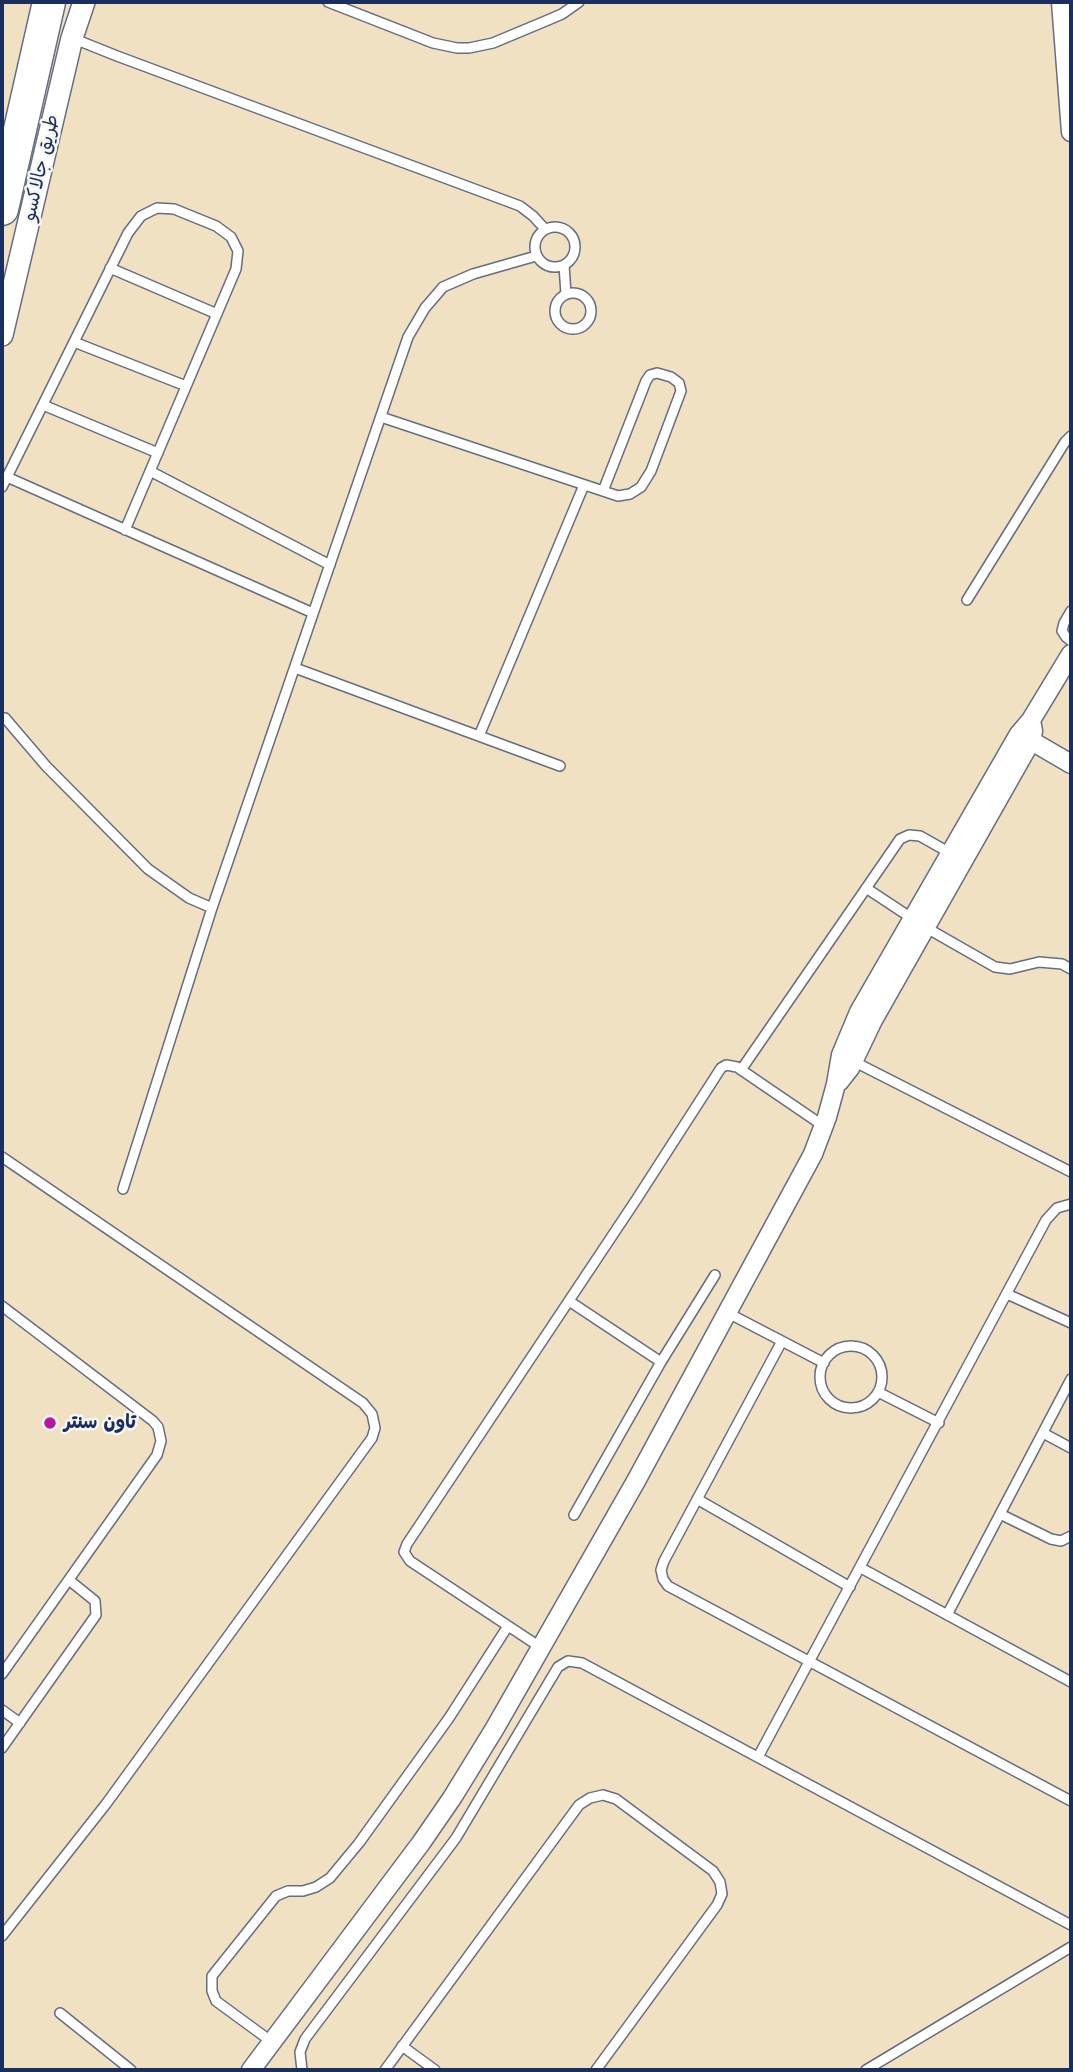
<!DOCTYPE html>
<html>
<head>
<meta charset="utf-8">
<style>
	body { margin:0 }
	#map { position:relative; width:1073px; height:2072px; overflow:hidden; background:#f0e1c3; font-family:"Playpen Sans",sans-serif }
	canvas { display:block }
	.frame { position:absolute; inset:0; border:4px solid #1b2f5e; pointer-events:none }
</style>
</head>
<body>
<div id="map">
<canvas width="1073" height="2072"></canvas>
<div class="frame"></div>
</div>
<script>
const g = document.querySelector('canvas').getContext('2d');
g.lineJoin = 'round';
const shape = rows => new Path2D(rows.map(r => 'M' + r).join(''));
function trace(path, color, width, dash) { g.strokeStyle = color; g.lineWidth = width; g.lineCap = dash ? 'butt' : 'round'; g.setLineDash(dash || []); g.stroke(path); }
function label(font, color, halo, rows, align = 'center') {
  g.font = font + ' "Playpen Sans","Playpen Sans Arabic",sans-serif'; g.lineWidth = 5; g.setLineDash([]); g.textBaseline = 'middle'; g.strokeStyle = halo; g.fillStyle = color; for (const [text, x, y, turn = 0] of rows) {
    g.save(); g.translate(x, y); g.rotate((+turn || 0) * Math.PI / 180); g.textAlign = isNaN(turn) ? turn : align; if (halo) g.strokeText(text, 0, 0); g.fillText(text, 0, 0); g.restore();
  }
}
const service = shape([
	[328,2,433,43,457,48,469,48,493,43,548,20,562,14,579,2],
	[72,38,117,56,520,206,533,216,545,229],
	'535 247a20 20 0 1 1 40 0a20 20 0 1 1-40 0Z',
	[564,265,566,294],
	[110,268,217,314],
	'555 311a18 18 0 1 1 36 0a18 18 0 1 1-36 0Z',
	[74,342,186,386],
	[43,405,158,453],
	[381,417,618,496,630,494,641,487,651,471,681,391,679,383,671,377,657,373,650,375,646,381,603,491],
	[150,471,330,565],
	[7,477,313,613],
	[2,487,128,233,141,216,157,208,174,209,216,226,231,237,238,251,236,269,125,530],
	[967,600,1065,442,1071,436],
	[1071,611,1064,623,1062,631,1066,637,1071,641],
	[295,668,560,766],
	[5,718,46,766,148,869,189,898,212,908],
	[479,736,584,485],
	[866,888,925,927,995,967,1010,969,1039,962,1062,964,1071,969],
	[853,1061,1071,1172],
	[741,1070,900,839,909,835,920,836,950,853],
	[2,1157,363,1403,372,1414,375,1428,372,1438,106,1804,2,1936],
	[123,1189,212,908,408,337,425,308,443,287,473,274,536,256],
	[1007,1294,1071,1323],
	[569,1301,661,1362],
	[2,1306,153,1421,158,1427,161,1441,157,1455,2,1674],
	[728,1313,824,1363],
	[782,1341,664,1561,661,1570,663,1579,668,1586,1071,1801],
	'820 1377a31 31 0 1 1 62 0a31 31 0 1 1-62 0Z',
	[878,1392,939,1423],
	[1043,1433,1071,1448],
	[697,1499,850,1587],
	[1000,1514,1051,1539,1061,1541,1071,1536],
	[574,1515,661,1362,715,1275],
	[861,1568,1071,1682],
	[947,1615,1071,1379],
	[540,1647,410,1561,404,1552,407,1544,636,1200,721,1068,726,1065,737,1067,825,1127],
	[2,1710,20,1723],
	[2,1748,96,1615,95,1601,69,1580],
	[758,1757,1046,1220,1057,1208,1071,1204],
	[60,2013,131,2070],
	[272,2042,216,2001,212,1991,212,1976,276,1896,288,1891,303,1891,316,1887,330,1878,359,1843,449,1718,508,1626],
	[402,2046,435,2070],
	[302,2070,300,2052,305,2039,456,1838,558,1667,568,1661,582,1663,1071,1925],
	[385,2070,579,1805,590,1798,603,1795,616,1799,713,1871,720,1882,722,1894,717,1905,596,2070],
	[866,2070,1071,1947]
]);
const minor = shape([
	[1061,2,1071,132],
	[1023,736,1071,764],
	[839,1082,850,1068,873,1020,1031,741,1033,731,1031,720],
	[251,2070,421,1843,452,1798,495,1728,636,1481,813,1154,827,1117,836,1084,841,1055,859,1012,1019,734,1031,720,1071,654]
]);
const tertiary = shape([
	[2,335,72,38,84,2]
]);
const motorway = shape([
	[2,209,49,2]
]);
const markers = [
	[50,1423,7,"#b5179e"]
];
const streetNames = [
	["طريق جالاكسو",41,168,-77]
];
const poiNames = [
	["تاون سنتر",64,1423]
];
trace(service, '#666d81', 12);
trace(minor, '#666d81', 21);
trace(tertiary, '#666d81', 24);
trace(motorway, '#666d81', 35);
trace(service, '#fff', 9);
trace(minor, '#fff', 18);
trace(tertiary, '#fff', 21);
trace(motorway, '#fff', 32);
for (const [x, y, r, color] of markers) { const dot = new Path2D(); dot.arc(x, y, r, 0, 2 * Math.PI); g.fillStyle = color; g.fill(dot); trace(dot, '#f6f6f2', 2.5); }
label('19px', '#1b2f5e', '#f6f6f2', streetNames);
label('bold 19px', '#1b2f5e', '#f6f6f2', poiNames, 'left');
</script>
</body>
</html>
